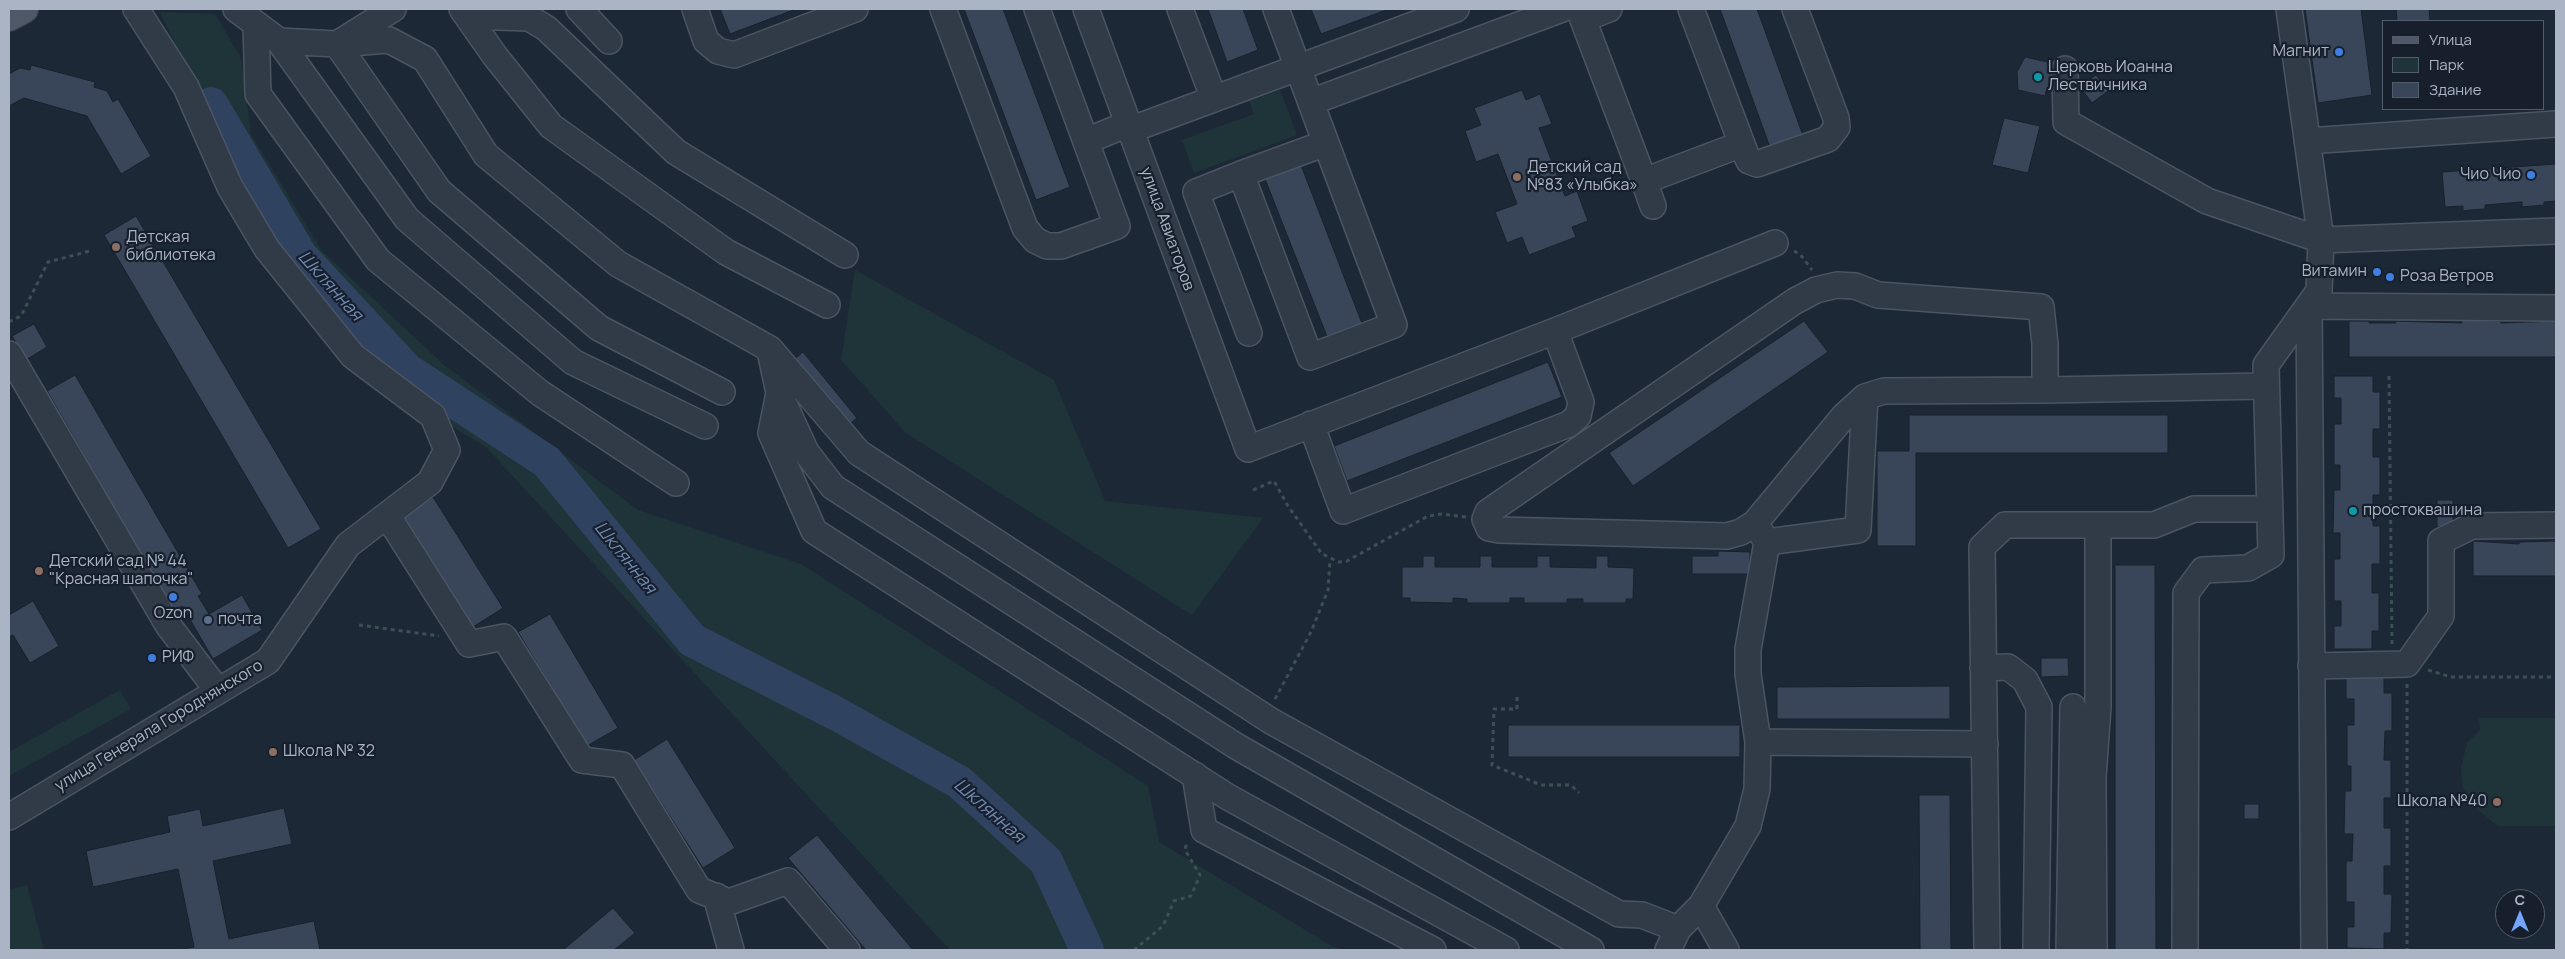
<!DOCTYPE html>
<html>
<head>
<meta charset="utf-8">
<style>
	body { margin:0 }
	#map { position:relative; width:2565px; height:959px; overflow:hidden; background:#1d2837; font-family:Manrope,sans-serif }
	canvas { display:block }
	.frame { position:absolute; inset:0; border:10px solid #aab4c5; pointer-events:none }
	.legend { position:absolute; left:2382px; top:20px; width:162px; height:90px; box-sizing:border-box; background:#171f2c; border:1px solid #525b69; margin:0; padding:6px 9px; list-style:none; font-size:15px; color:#aab4c5 }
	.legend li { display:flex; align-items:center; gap:10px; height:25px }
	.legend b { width:25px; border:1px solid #525b69 }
	.north { position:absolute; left:2495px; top:889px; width:50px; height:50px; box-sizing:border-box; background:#171f2c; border:1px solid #525b69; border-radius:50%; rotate:0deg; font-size:14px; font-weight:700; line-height:20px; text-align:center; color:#aab4c5 }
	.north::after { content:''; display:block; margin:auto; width:18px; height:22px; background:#75a6ff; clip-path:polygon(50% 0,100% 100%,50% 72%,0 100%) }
</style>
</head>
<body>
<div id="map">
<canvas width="2565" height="959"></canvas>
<div class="frame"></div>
<ul class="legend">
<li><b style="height:6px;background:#4e5868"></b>Улица</li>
<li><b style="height:14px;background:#1f3438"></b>Парк</li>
<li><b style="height:14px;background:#394558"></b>Здание</li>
</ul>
<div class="north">С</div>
</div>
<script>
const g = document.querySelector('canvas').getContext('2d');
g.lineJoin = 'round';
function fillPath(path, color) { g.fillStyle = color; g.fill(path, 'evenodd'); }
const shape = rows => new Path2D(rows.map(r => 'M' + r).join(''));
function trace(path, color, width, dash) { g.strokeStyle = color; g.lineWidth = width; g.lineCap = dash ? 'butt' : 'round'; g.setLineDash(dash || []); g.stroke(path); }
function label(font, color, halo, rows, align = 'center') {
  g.font = font + ' Manrope,sans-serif'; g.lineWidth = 4.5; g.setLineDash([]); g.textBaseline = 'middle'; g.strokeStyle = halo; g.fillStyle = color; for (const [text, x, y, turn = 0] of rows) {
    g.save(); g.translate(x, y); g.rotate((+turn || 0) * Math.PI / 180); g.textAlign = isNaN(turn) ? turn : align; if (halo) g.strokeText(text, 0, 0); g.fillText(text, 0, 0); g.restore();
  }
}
const green = shape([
	[160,12,215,14,241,58,251,134,322,251,444,365,638,510,801,564,1148,786,1159,842,1332,946,1344,950,950,950,486,447,453,427,348,337,267,236],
	[1280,90,1297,135,1194,173,1182,140,1254,114,1249,101],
	[855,270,1054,380,1105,501,1263,518,1192,615,906,433,841,360],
	[120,690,131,709,9,776,9,752],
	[2479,718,2556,718,2556,826,2498,826,2472,805,2463,787,2461,768,2467,743,2480,730],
	[27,885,44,950,9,950,9,890]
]);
const river = shape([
	[211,104,300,255,407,370,547,462,692,640,837,714,959,782,1046,861,1087,950]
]);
const building = shape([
	[720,9,796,9,730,34,720,9],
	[964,9,1003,9,1070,187,1036,200,964,9],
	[1208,9,1243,9,1258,50,1227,62,1208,9],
	[1311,9,1389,9,1321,34,1311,9],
	[1720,9,1757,9,1805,141,1772,153,1720,9],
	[2305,9,2361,9,2372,95,2318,103,2305,9],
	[2396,9,2429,9,2430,21,2397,21,2396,9],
	[2025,57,2052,63,2051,68,2055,69,2061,82,2050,91,2046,91,2045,96,2018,90,2017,72,2025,57],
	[31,65,95,82,94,87,107,91,113,102,118,99,151,156,121,174,87,116,24,98,9,106,9,74,20,68,30,70,31,65],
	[2096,75,2108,91,2092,103,2080,87,2096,75],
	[1522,90,1526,100,1540,94,1552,124,1539,128,1565,196,1577,191,1588,221,1572,227,1576,237,1529,255,1522,237,1507,243,1495,212,1517,204,1498,154,1476,162,1465,131,1481,125,1474,108,1522,90],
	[2004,118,2040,126,2028,173,1992,165,2004,118],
	[2556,164,2556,201,2544,202,2544,205,2522,207,2522,202,2485,205,2485,209,2470,210,2463,211,2463,206,2445,207,2442,172,2556,164],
	[1301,165,1363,326,1328,339,1265,179,1301,165],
	[136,216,321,529,288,548,104,235,136,216],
	[2461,320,2500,321,2501,323,2556,321,2556,357,2349,357,2349,321,2369,321,2369,323,2396,323,2395,321,2462,323,2461,320],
	[1804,321,1828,352,1633,486,1609,453,1804,321],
	[34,324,47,347,26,360,12,336,34,324],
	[803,352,857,418,846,427,792,361,803,352],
	[1548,362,1562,397,1347,481,1334,446,1548,362],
	[75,375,202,594,198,596,209,614,242,595,262,630,213,659,182,606,174,611,47,391,75,375],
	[2334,376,2373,376,2373,392,2380,392,2380,429,2373,429,2373,457,2380,457,2380,495,2373,495,2373,526,2380,526,2380,564,2372,564,2372,593,2379,593,2379,631,2372,631,2372,649,2334,649,2334,626,2341,626,2341,601,2334,601,2334,559,2340,559,2340,533,2333,533,2334,490,2340,490,2340,465,2334,465,2334,424,2341,424,2341,398,2334,398,2334,376],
	[1909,415,2168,415,2168,453,1916,453,1916,546,1877,546,1877,451,1909,451,1909,415],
	[433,497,503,608,473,627,403,516,433,497],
	[2437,500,2453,500,2453,526,2437,527,2437,500],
	[2473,541,2519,544,2519,542,2556,541,2556,576,2473,576,2473,541],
	[1718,551,1750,552,1750,574,1692,574,1692,556,1718,556,1718,551],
	[1423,556,1435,556,1435,567,1480,567,1480,556,1492,556,1492,567,1537,567,1537,556,1550,556,1550,567,1596,568,1596,556,1608,556,1608,567,1634,568,1633,599,1626,599,1626,603,1583,603,1583,599,1567,599,1567,603,1524,603,1524,598,1510,598,1510,603,1467,603,1467,599,1453,598,1453,603,1410,602,1410,598,1402,598,1402,567,1423,567,1423,556],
	[2115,565,2155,565,2156,950,2115,950,2115,565],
	[33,601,59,646,30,663,13,635,9,637,9,615,33,601],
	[550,614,618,728,587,746,518,632,550,614],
	[2041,658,2068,658,2069,676,2041,677,2041,658],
	[2346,677,2384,677,2384,693,2392,693,2392,731,2385,731,2384,760,2391,760,2391,798,2384,798,2384,828,2391,828,2391,866,2384,866,2384,894,2392,894,2391,933,2384,933,2384,949,2347,948,2347,927,2354,927,2354,902,2346,902,2346,861,2352,861,2353,834,2344,834,2345,791,2351,791,2351,766,2347,766,2347,725,2354,725,2354,699,2346,699,2346,677],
	[1950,686,1950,719,1777,719,1777,687,1950,686],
	[1508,725,1740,725,1740,757,1508,757,1508,725],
	[667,739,735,848,703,868,634,760,667,739],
	[1919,795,1950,795,1951,950,1920,950,1919,795],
	[2244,804,2259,804,2259,819,2244,819,2244,804],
	[284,808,292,844,213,861,229,939,314,921,320,950,177,950,194,947,178,869,93,887,86,851,170,832,167,816,200,809,203,826,284,808],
	[817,835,913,950,866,950,788,858,817,835],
	[613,908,635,933,614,950,563,950,613,908]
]);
const path = shape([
	[1794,251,1800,254,1812,270],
	[9,322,21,316,48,262,90,251],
	[2389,376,2392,644],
	[1253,490,1274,481,1288,506,1322,554,1339,562,1347,561,1428,516,1442,514,1466,517],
	[359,625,439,636],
	[2428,670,2451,677,2556,677],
	[2407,684,2407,950],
	[1517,697,1517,709,1494,709,1492,765,1541,785,1571,785,1579,793],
	[1275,699,1311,632,1328,590,1330,560],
	[1134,950,1163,926,1174,901,1191,896,1200,875,1185,850,1187,841]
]);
const minor = shape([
	[236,9,279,41,337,44,389,40,425,59,486,155,618,264,770,349,859,453,1271,721,1619,914,1642,915,1678,929],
	[393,9,337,44,439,191,599,328,722,392],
	[462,9,495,56,551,126,726,252,827,305],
	[579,9,609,41],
	[695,9,706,41,718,51,734,55,855,9],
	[943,9,1025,228,1035,240,1047,246,1061,246,1117,226,1037,9],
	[1086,9,1248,449,1555,331,1775,243],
	[1180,9,1214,99],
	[1276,9,1326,143,1394,325,1310,357,1241,174,1326,143],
	[1579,9,1644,181,1742,144],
	[1691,9,1746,155,1749,161,1757,164,1828,139,1837,127,1836,118,1795,9],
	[467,16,529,18,546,28,676,152,845,255],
	[1583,19,1609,9],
	[256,24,258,94,378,260,540,393,676,483],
	[279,41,407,219,573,362,705,426],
	[2065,69,2066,122,2207,201,2321,240,2556,231],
	[1311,102,1562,9],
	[1130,130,1456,9],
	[1086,141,1128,124],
	[2307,141,2556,124],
	[1241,174,1196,192,1249,333],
	[1644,181,1653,206],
	[2309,306,2314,950],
	[2309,306,2556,308],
	[770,351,779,393,806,452,833,487,1236,746,1591,950],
	[9,354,168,625,218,691],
	[2045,390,2045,344,2041,307,1878,295,1855,286,1837,285,1816,290,1795,301,1488,512,1485,519,1489,528,1499,530,1727,536,1741,532,1755,523,1844,416,1865,397,1884,391,2045,390,2266,386],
	[779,393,771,433,814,531,1228,797,1506,950],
	[1311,424,1343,511,1569,424,1578,416,1581,402,1555,331],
	[387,515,469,644,504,637,582,760,622,765,699,890,729,902,788,881,847,950],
	[1767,542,1858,530,1865,397],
	[2311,666,2407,664,2441,616,2441,541,2472,526,2556,525],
	[1983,668,2008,667,2025,680,2039,707,2036,950],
	[1758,742,1985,744],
	[1195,775,1204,830,1433,950],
	[9,817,268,661,348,545,430,482,447,450,433,416,353,356,267,249,230,187,186,87,136,9],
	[716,896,731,950],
	[1701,906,1726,950],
	[1668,950,1678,929,1701,906,1748,826,1757,789,1758,742,1748,674,1748,649,1767,542,1755,523],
	[1987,950,1982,547,2005,525,2154,525,2194,509,2269,509],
	[2069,950,2073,707],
	[2094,950,2093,777,2098,707,2098,525],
	[2185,950,2186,593,2203,570,2248,568,2271,555,2266,365,2319,291,2321,240,2289,9]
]);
const major = shape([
	[9,17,24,9]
]);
const markers = [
	[2339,52,5,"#3f7fe0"],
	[2038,77,5,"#0f9aa8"],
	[2531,175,5,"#3f7fe0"],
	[1517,177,5,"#8d6e63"],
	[116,247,5,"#8d6e63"],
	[2377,272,5,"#3f7fe0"],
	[2390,277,5,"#3f7fe0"],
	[2353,511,5,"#0f9aa8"],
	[39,571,5,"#8d6e63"],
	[173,597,5,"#3f7fe0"],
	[208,620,5,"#5c6f8a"],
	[152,658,5,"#3f7fe0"],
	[273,752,5,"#8d6e63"],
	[2497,802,5,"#8d6e63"]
];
const poiNames = [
	["Магнит",2329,52,"right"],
	["Церковь Иоанна",2048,68],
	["Лествичника",2048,86],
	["Детский сад",1527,168],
	["№83 «Улыбка»",1527,186],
	["Чио Чио",2521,175,"right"],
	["Детская",126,238],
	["библиотека",126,256],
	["Витамин",2367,272,"right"],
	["Роза Ветров",2400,277],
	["простоквашина",2363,511],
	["Детский сад № 44",49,562],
	["\"Красная шапочка\"",49,580],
	["Ozon",173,614,"center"],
	["почта",218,620],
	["РИФ",162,658],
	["Школа № 32",283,752],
	["Школа №40",2487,802,"right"]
];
const streetNames = [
	["улица Авиаторов",1167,229,70],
	["улица Генерала Городнянского",159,726,-31]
];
const waterNames = [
	["Шклянная",330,286,48],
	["Шклянная",625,558,51],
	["Шклянная",989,811,41]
];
fillPath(green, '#1f3438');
trace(river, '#2f4260', 34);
fillPath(building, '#394558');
trace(building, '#19212e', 1);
trace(minor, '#4b5463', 28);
trace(major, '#3a4351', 30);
trace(path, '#3a5053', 3, [4, 4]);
trace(minor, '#313a47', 25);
trace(major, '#4e5868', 28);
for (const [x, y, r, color] of markers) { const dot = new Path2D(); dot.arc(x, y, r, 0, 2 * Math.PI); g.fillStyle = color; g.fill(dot); trace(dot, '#171f2c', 2); }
label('16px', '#aab4c5', '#171f2c', poiNames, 'left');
label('16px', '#aab4c5', '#171f2c', streetNames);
label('italic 18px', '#7089b0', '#171f2c', waterNames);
</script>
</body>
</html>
